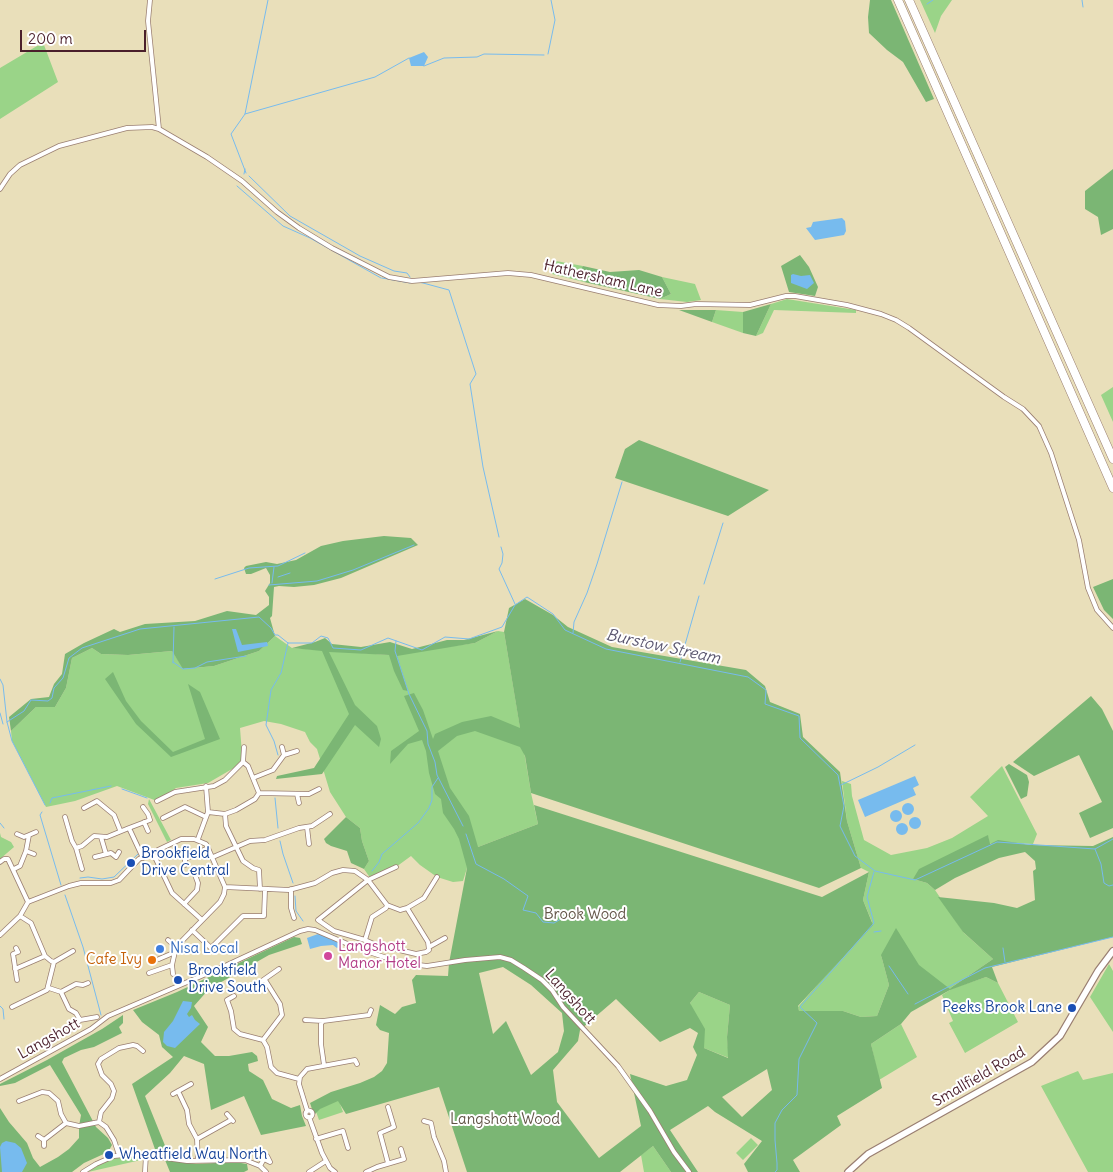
<!DOCTYPE html>
<html>
<head>
<meta charset="utf-8">
<style>
	body { margin:0 }
	#map { position:relative; width:1113px; height:1172px; overflow:hidden; background:#e9dfba; font-family:Delius,sans-serif }
	canvas { display:block }
	.scale { position:absolute; left:20px; top:30px; width:126px; height:22px; box-sizing:border-box; border:2px solid #4a1f2b; border-top:0; padding-left:6px; font-size:15px; line-height:18px; white-space:nowrap; color:#4a1f2b; -webkit-text-stroke:4px #fff; paint-order:stroke }
</style>
</head>
<body>
<div id="map">
<canvas width="1113" height="1172"></canvas>
<div class="scale">200 m</div>
</div>
<script>
const g = document.querySelector('canvas').getContext('2d');
g.lineJoin = 'round';
function fillPath(path, color) { g.fillStyle = color; g.fill(path, 'evenodd'); }
const shape = rows => new Path2D(rows.map(r => 'M' + r).join(''));
function trace(path, color, width, dash) { g.strokeStyle = color; g.lineWidth = width; g.lineCap = dash ? 'butt' : 'round'; g.setLineDash(dash || []); g.stroke(path); }
function label(font, color, halo, rows, align = 'center') {
  g.font = font + ' Delius,sans-serif'; g.lineWidth = 4; g.setLineDash([]); g.textBaseline = 'middle'; g.strokeStyle = halo; g.fillStyle = color; for (const [text, x, y, turn = 0] of rows) {
    g.save(); g.translate(x, y); g.rotate((+turn || 0) * Math.PI / 180); g.textAlign = isNaN(turn) ? turn : align; if (halo) g.strokeText(text, 0, 0); g.fillText(text, 0, 0); g.restore();
  }
}
const green = shape([
	[920,0,952,0,941,16,935,33],
	[44,45,58,82,0,119,0,68,37,46],
	[556,261,583,266,580,272,586,274,584,282,552,274],
	[662,277,695,284,701,300,687,302,660,299,671,294],
	[787,299,856,310,856,313,774,310,763,333,756,336,771,304],
	[716,310,743,312,743,333,712,322],
	[1113,387,1113,422,1101,395],
	[498,631,504,632,531,793,538,824,478,847,467,868,463,881,453,882,437,877,420,865,411,856,396,867,371,879,364,869,369,861,362,841,360,828,346,817,330,792,317,749,310,742,305,732,281,724,264,721,240,728,242,754,242,762,239,765,208,783,176,788,157,801,117,786,75,801,46,807,12,741,11,731,36,707,55,707,66,688,72,658,92,648,101,654,128,655,172,651,184,669,214,666,259,651,275,636,292,648,389,655,475,643],
	[1002,766,1037,834,1033,844,997,842,989,844,988,836,913,879,927,883,935,890,964,933,993,959,952,987,951,989,986,977,998,983,1018,1022,965,1053,949,1023,953,1021,942,995,950,990,892,979,881,955,889,985,877,1016,861,1017,843,1011,799,1011,798,1007,872,922,863,900,869,872,861,868,847,821,842,781,851,784,852,796,864,840,891,855,927,848,952,838,988,816,970,797],
	[149,799,171,840,167,842,148,804],
	[0,833,1,837,11,842,14,847,0,859],
	[1109,964,1113,971,1113,1032,1090,997],
	[699,992,730,1005,727,1037,729,1058,704,1048,690,1003],
	[901,1024,917,1057,879,1080,871,1044],
	[1078,1071,1083,1080,1113,1073,1113,1172,1088,1172,1041,1086],
	[338,1098,343,1112,319,1120,314,1106],
	[751,1138,758,1145,743,1160,736,1153],
	[653,1146,671,1172,644,1172,641,1155],
	[132,1156,141,1157,141,1160,88,1172,103,1162,119,1157]
]);
const forest = shape([
	[870,0,891,0,934,99,926,102,903,62,887,50,869,33,868,17],
	[1113,169,1113,229,1101,235,1098,217,1085,209,1085,191],
	[800,255,809,267,818,287,815,296,789,292,781,266],
	[583,266,610,272,639,270,662,277,671,294,660,299,584,282,586,274,579,272],
	[771,304,756,336,743,333,743,312],
	[679,310,716,310,712,322],
	[639,440,769,490,728,516,615,478,625,449],
	[384,536,411,538,418,545,341,578,314,585,294,587,279,586,274,587,272,616,270,618,275,636,259,651,214,666,183,669,172,651,128,655,101,654,92,648,72,658,66,688,55,707,36,707,11,731,9,717,31,699,49,697,54,684,62,674,65,654,84,643,114,629,120,632,145,624,195,621,227,611,256,615,269,605,269,597,265,591,270,583,270,575,266,568,251,574,246,574,244,568,246,566,266,562,277,564,296,560,321,546,343,541],
	[1113,579,1113,619,1104,610,1093,587],
	[525,599,553,615,568,627,612,647,746,670,765,686,770,702,800,714,803,737,840,772,847,821,861,868,819,888,531,793,525,756,520,747,475,731,457,736,438,751,450,788,469,816,478,847,538,824,534,805,822,897,869,872,863,900,873,925,798,1006,799,1011,843,1011,861,1017,877,1016,889,985,881,955,896,928,919,965,950,989,952,987,993,959,963,932,938,897,994,903,1017,908,1035,900,1033,871,1036,869,1035,861,1025,852,999,858,955,878,935,890,927,883,913,879,919,869,988,835,990,844,998,840,1031,845,1093,846,1113,837,1113,937,992,967,998,983,986,977,950,990,911,1012,901,1024,871,1044,882,1088,837,1116,841,1125,793,1160,800,1172,748,1172,744,1164,762,1141,715,1112,708,1106,670,1130,698,1172,671,1172,653,1146,620,1172,467,1172,439,1087,346,1114,338,1101,320,1109,314,1115,310,1103,331,1092,360,1083,374,1077,382,1071,387,1063,389,1033,380,1030,376,1025,380,1005,395,1014,402,1007,416,1003,412,980,416,975,448,976,449,963,467,868,459,839,454,829,443,813,441,799,435,794,429,773,426,751,422,740,408,744,390,764,391,751,419,731,404,696,414,693,423,710,433,739,435,734,462,722,491,716,520,728,504,632,509,608],
	[503,967,531,985,562,1013,564,1031,558,1052,531,1075,506,1021,493,1034,479,973],
	[699,992,730,1005,727,1037,728,1058,704,1048,705,1029,690,1003],
	[616,999,660,1042,690,1028,698,1033,693,1047,697,1055,687,1080,666,1086,630,1074,641,1126,599,1158,557,1102,553,1070,578,1041,580,1030],
	[767,1069,772,1090,742,1117,722,1097],
	[498,631,475,643,397,656,408,691,403,690,394,671,389,655,329,652,355,705,377,726,381,739,379,747,355,725,322,774,276,779,277,776,314,768,349,714,322,651,292,648,315,642,325,638,332,644,361,647,390,642,412,649,447,640,464,640],
	[113,672,126,701,141,721,173,752,205,739,188,684,200,692,220,739,171,757,136,724,105,679],
	[1091,696,1102,709,1113,731,1113,828,1090,838,1079,813,1102,802,1079,755,1034,776,1013,762],
	[1009,764,1027,775,1029,782,1027,796,1021,799,1005,767],
	[346,817,360,828,362,841,369,861,364,869,351,863,347,851,331,846,326,843,324,839],
	[294,937,300,938,302,944,269,955,209,989,194,1006,208,1027,201,1042,215,1056,229,1056,252,1052,257,1056,258,1061,248,1064,249,1071,263,1080,272,1099,291,1108,300,1105,302,1116,306,1126,261,1135,244,1096,211,1110,204,1064,184,1056,170,1073,145,1096,166,1148,156,1152,132,1084,173,1057,162,1047,159,1035,142,1022,133,1010,177,992],
	[123,1015,123,1023,119,1027,122,1033,94,1047,81,1050,64,1058,62,1062,96,1127,108,1138,112,1145,108,1152,84,1163,72,1172,0,1172,0,1108,9,1122,27,1143,33,1158,40,1167,58,1157,69,1149,79,1138,79,1126,81,1115,50,1065,15,1083,0,1086,0,1084,47,1060,102,1029],
	[165,1160,196,1164,235,1162,247,1164,248,1170,244,1172,170,1172]
]);
const water = shape([
	[424,52,428,57,424,66,411,66,409,58],
	[842,218,845,221,846,231,844,235,815,240,806,228,811,227,813,222],
	[793,274,801,276,810,275,814,283,807,289,791,283,791,275],
	[232,629,236,629,242,645,267,642,268,646,238,652],
	[915,776,919,785,913,788,916,795,865,817,858,800],
	'902 809a6 6 0 1 1 12 0a6 6 0 1 1-12 0Z',
	'890 816a6 6 0 1 1 12 0a6 6 0 1 1-12 0Z',
	'909 823a6 6 0 1 1 12 0a6 6 0 1 1-12 0Z',
	'896 829a6 6 0 1 1 12 0a6 6 0 1 1-12 0Z',
	[318,934,341,942,340,946,337,948,333,945,321,946,310,949,307,938],
	[183,1001,192,1002,191,1008,187,1014,189,1017,192,1015,195,1020,200,1024,175,1048,167,1046,163,1042,164,1032,173,1021],
	[6,1141,15,1143,21,1148,27,1163,22,1172,2,1172,0,1147,2,1143]
]);
const stream = shape([
	[1082,0,1083,7],
	[927,4,933,0],
	[548,54,555,20,551,0],
	[424,66,444,58,477,57,484,54,544,55],
	[245,114,375,77,409,58],
	[246,173,231,134,245,114,268,0],
	[244,174,245,169],
	[249,176,290,216,360,256,394,271,407,273,410,277],
	[237,186,283,226,310,238,381,278],
	[382,278,410,283],
	[417,282,423,283,449,290,476,374,470,384,483,467,499,537],
	[501,547,503,554,502,563,499,569,515,604],
	[278,577,290,573],
	[215,579,249,568,278,566,305,553],
	[272,583,274,567],
	[704,584,723,523],
	[269,585,317,581,353,570,414,545],
	[573,633,574,622,587,593,597,564,622,482],
	[396,641,395,651,409,694,427,731,428,744,435,762,437,775,463,826],
	[173,662,183,669,195,668,207,662,246,656],
	[680,662,699,596],
	[173,663,174,627],
	[0,679,3,685,7,722,12,741,45,805],
	[0,713,3,724],
	[7,722,24,711,31,700,48,701,52,698,54,688,63,678,69,658,82,648,140,629,259,617,271,628,275,635,278,635,288,643,312,643,321,636,328,638,333,648,361,650,388,638,422,650,445,637,469,639,502,627,515,605,527,597,553,614,565,630,606,649,748,677,766,690,765,704,799,716,800,738,838,775,844,806,840,826,855,856,875,871,915,880,997,842,1095,849,1113,839],
	[278,755,274,741,266,725,271,690,281,673,288,643],
	[841,785,878,767,915,745],
	[122,789,147,798],
	[275,798,278,828],
	[50,803,52,798,111,786],
	[42,812,40,815,61,885],
	[0,823,4,828],
	[466,834,476,864,504,879,528,896,523,910,536,913,543,922,554,923,575,911],
	[280,841,283,854,293,883],
	[1095,849,1101,864,1104,883,1109,886,1113,885],
	[372,871,379,862,382,854,418,823,429,808,432,800,432,787,438,778],
	[80,878,88,877,102,879,114,877,138,854],
	[65,895,83,947,101,1015],
	[295,896,296,911,303,921],
	[874,932,881,931],
	[1003,948,1005,962],
	[889,966,908,994],
	[915,1004,985,968,1113,937],
	[0,1006,3,1009,4,1019],
	[775,1172,777,1170,777,1163,775,1140,775,1123,782,1110,797,1095,799,1059,817,1023,800,1007,874,923,867,897,874,872]
]);
const street = shape([
	[150,0,148,21,159,129],
	[0,189,10,174,20,165,59,146,127,128,152,127,159,129,207,157,242,181,277,212,299,228,332,248,389,277,412,281,508,273,531,275,658,305,681,306,696,304,750,305,786,296,795,296,847,305,881,314,896,320,909,328,1004,397,1023,409,1039,426,1051,453,1079,540,1088,588,1097,610,1113,628],
	[244,747,243,762,248,766,259,793],
	[282,747,284,755],
	[253,778,273,770,284,755,297,751],
	[297,794,299,803],
	[157,801,175,792,214,786,225,780,243,762],
	[84,808,97,801,114,815,120,830],
	[208,812,225,814,236,810,255,799,259,793,309,794,319,789],
	[225,814,226,826,243,861,253,868,259,870,260,889],
	[65,817,72,841,76,848],
	[163,818,185,807,206,817],
	[144,822,148,831],
	[307,827,309,844],
	[129,828,150,820,148,814,143,807],
	[17,834,24,837,29,835],
	[101,837,106,854],
	[198,839,208,812,206,786],
	[26,851,34,854],
	[153,853,172,893,202,920],
	[95,857,111,853,116,857,119,852],
	[213,857,250,841,265,840,299,828,312,826,330,814],
	[0,862,4,859,8,859,28,902],
	[185,865,185,859,208,848],
	[14,869,20,866,26,851,29,835,36,832],
	[82,869,76,848,82,846,94,836,107,837,129,828,143,858],
	[225,887,289,890,315,883,332,873,343,870,355,871,368,880,387,905,400,910,407,908,424,898,437,877],
	[291,889,291,908,294,918],
	[184,904,197,890,198,883,195,875],
	[387,905,386,908,372,917,365,940,374,944,416,954,426,952,429,950,428,942,407,908],
	[20,916,31,923,45,956,51,961,54,962,73,951],
	[192,930,211,948,243,916,264,916,265,890],
	[0,935,20,916,28,902,69,886,81,883,111,883,119,880,139,859,181,839,194,839,206,844,208,848,225,887,224,894,220,902,176,947,172,965,173,974],
	[168,940,176,947],
	[365,940,334,931,318,920,368,880,396,867],
	[429,947,445,938],
	[16,948,18,952,13,954,17,980],
	[159,959,173,953],
	[15,969,45,956],
	[149,973,172,965],
	[259,983,279,969],
	[49,988,61,992,69,1009,76,1013,80,1020],
	[61,992,76,984,83,985,88,983],
	[234,996,227,1000,231,1011,234,1029,240,1034,263,1040,267,1047,271,1067,277,1073,299,1079],
	[12,1007,47,990,54,962],
	[305,1020,323,1021],
	[70,1030,80,1020,97,1017],
	[263,1040,282,1015,280,1004,265,980],
	[324,1065,321,1044,321,1024,323,1021,369,1015,371,1010],
	[0,1079,91,1029,108,1016,227,965,300,931,308,929,315,930,357,948,402,963,427,966,465,960,500,957,511,960,524,968,542,980,552,990,563,1007,618,1066,650,1111,674,1152,689,1172],
	[178,1091,187,1110,189,1124,197,1139,198,1161],
	[173,1094,191,1084],
	[19,1101,42,1092,49,1093,58,1101,61,1114,66,1123,79,1126,99,1122,106,1127,114,1140,119,1155],
	[307,1110,299,1084,300,1077,307,1069,355,1060,357,1064],
	'305.5 1114a3.5 3.5 0 1 1 7 0a3.5 3.5 0 1 1-7 0Z',
	[227,1114,233,1121],
	[309,1117,322,1153,330,1168,335,1172],
	[424,1121,431,1123,434,1137,444,1161,446,1172],
	[99,1122,101,1112,112,1098,114,1091,111,1084,102,1075,98,1064,101,1059,119,1048,133,1045,137,1046,143,1051],
	[38,1136,44,1140,44,1146],
	[197,1139,231,1120],
	[316,1139,343,1131,348,1148],
	[44,1140,66,1123],
	[388,1163,380,1133,394,1127,388,1107],
	[260,1166,265,1157,267,1156,270,1162,264,1159],
	[83,1172,96,1164,114,1156,136,1154,187,1161,245,1160,260,1166,266,1172],
	[145,1172,146,1155],
	[309,1172,326,1161],
	[366,1172,377,1167,404,1159,401,1149]
]);
const secondary = shape([
	[848,1172,868,1154,1032,1062,1060,1036,1098,971,1113,951]
]);
const highway = shape([
	[898,0,1113,488],
	[909,0,1113,459]
]);
const markers = [
	[131,863,5,"#1a4fb4"],
	[160,949,5,"#3f7fe0"],
	[328,956,5,"#d1479c"],
	[152,960,5,"#e8710a"],
	[178,980,5,"#1a4fb4"],
	[1072,1008,5,"#1a4fb4"],
	[109,1155,5,"#1a4fb4"]
];
const streetNames = [
	["Hathersham Lane",603,279,13],
	["Langshott",570,997,48],
	["Langshott",49,1039,-29],
	["Smallfield Road",979,1077,-30]
];
const transitNames = [
	["Brookfield",141,854],
	["Drive Central",141,871],
	["Brookfield",188,971],
	["Drive South",188,988],
	["Peeks Brook Lane",1062,1008,"right"],
	["Wheatfield Way North",119,1155]
];
const parkNames = [
	["Brook Wood",585,915],
	["Langshott Wood",505,1120]
];
const hotelNames = [
	["Langshott",338,947],
	["Manor Hotel",338,964]
];
const shopNames = [
	["Nisa Local",170,949]
];
const foodNames = [
	["Cafe Ivy",142,960]
];
const waterNames = [
	["Burstow Stream",663,647,12]
];
fillPath(green, '#9ad488');
fillPath(forest, '#7bb674');
fillPath(water, '#7be');
trace(stream, '#7be', 1);
trace(street, '#9a7f72', 5.5);
trace(secondary, '#9a7f72', 8);
trace(highway, '#9a7f72', 9);
trace(street, '#fff', 4);
trace(secondary, '#fff', 5.5);
trace(highway, '#fff', 8);
for (const [x, y, r, color] of markers) { const dot = new Path2D(); dot.arc(x, y, r, 0, 2 * Math.PI); g.fillStyle = color; g.fill(dot); trace(dot, '#fff', 2); }
label('15px', '#4a1f2b', '#fff', streetNames);
label('15px', '#164399', '#fff', transitNames, 'left');
label('15px', '#625547', '#fff', parkNames);
label('15px', '#b23c85', '#fff', hotelNames, 'left');
label('15px', '#366cbe', '#fff', shopNames, 'left');
label('15px', '#c56008', '#fff', foodNames, 'right');
label('italic 16px', '#5a566f', '#fff', waterNames);
</script>
</body>
</html>
